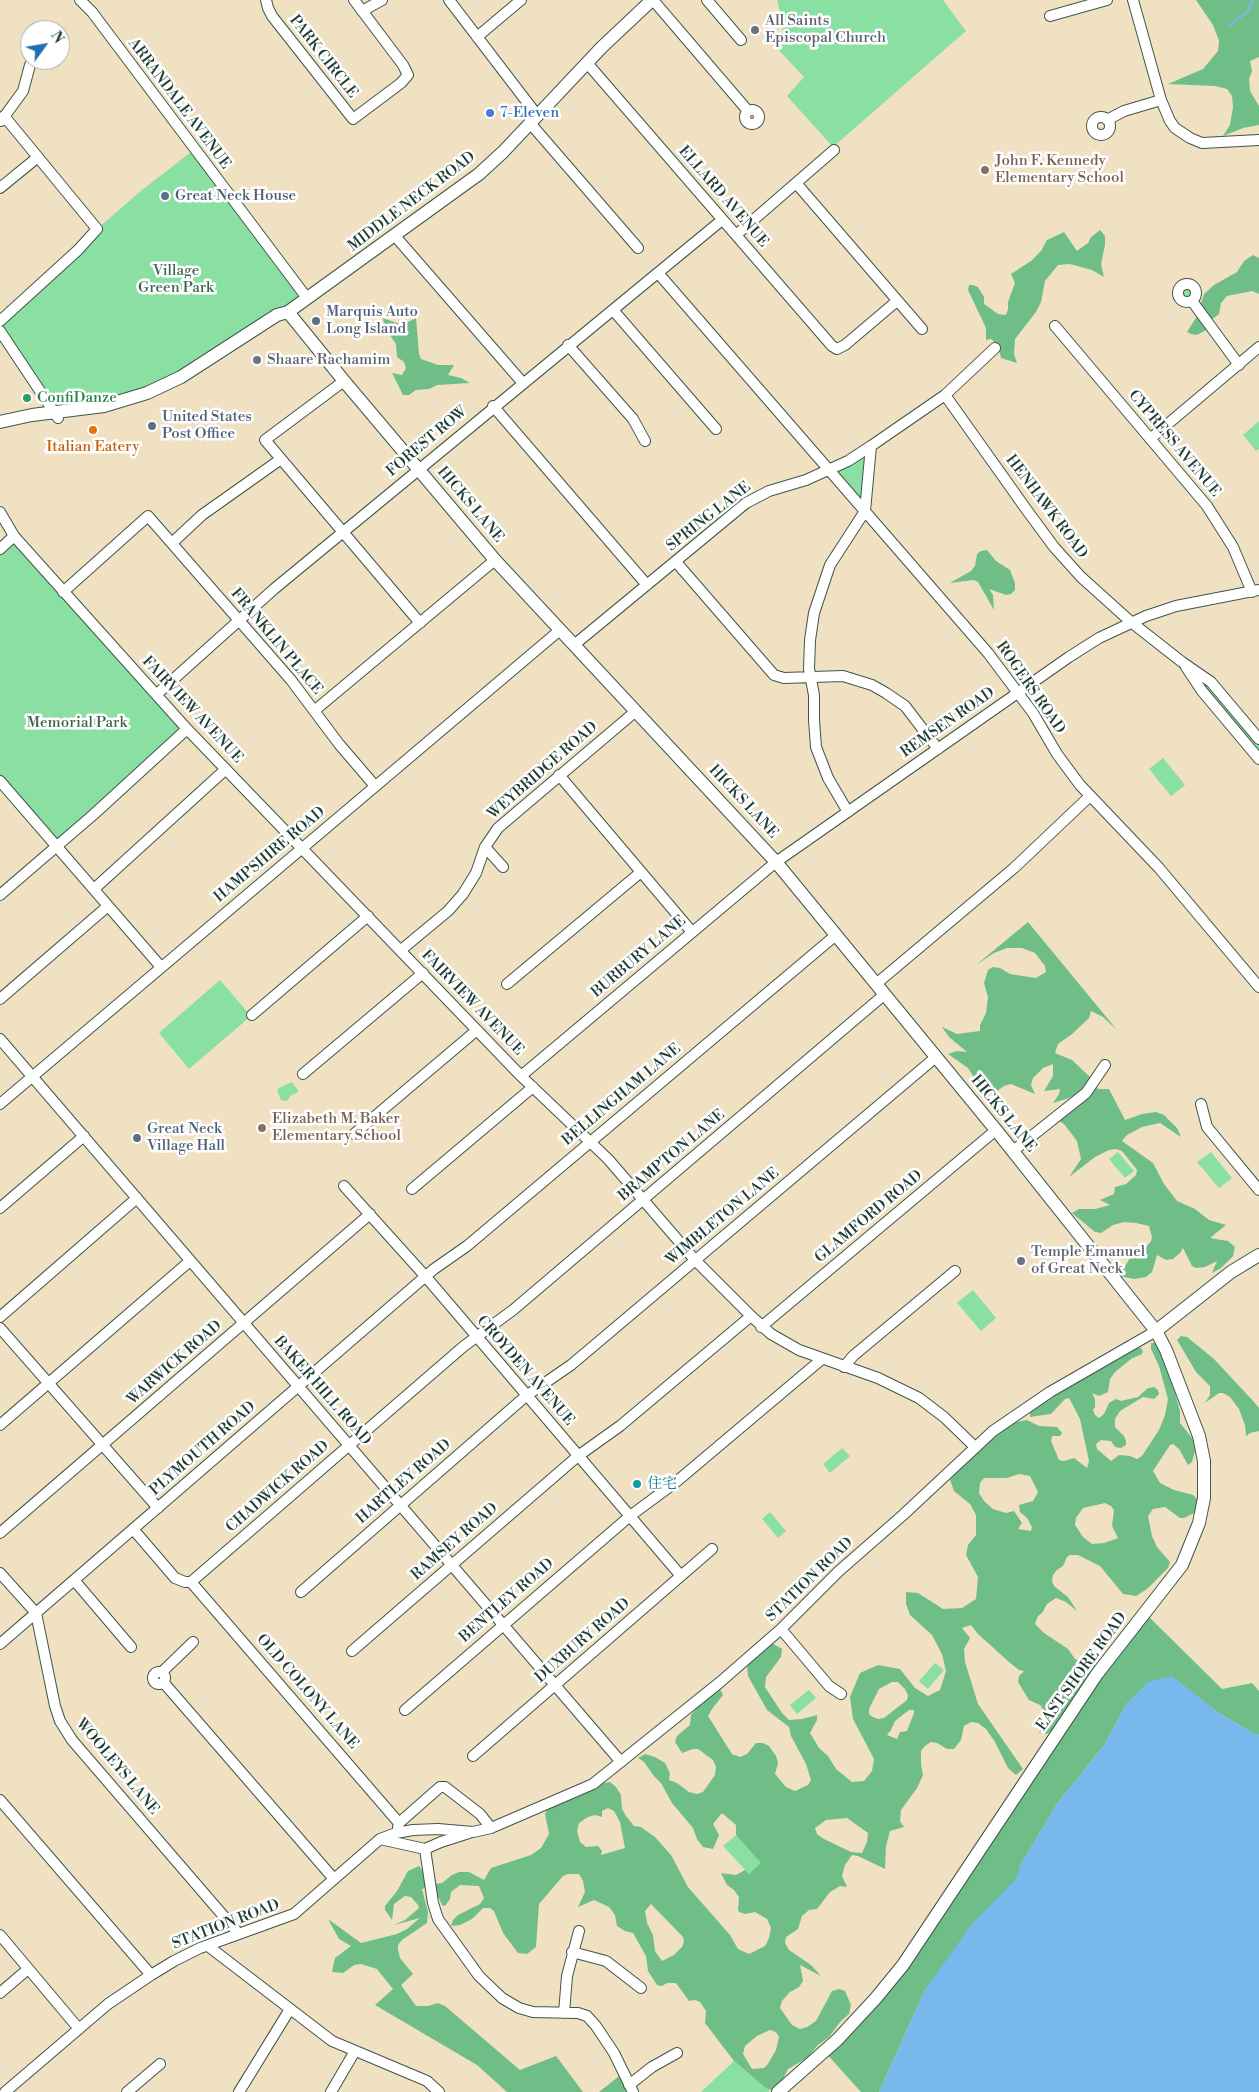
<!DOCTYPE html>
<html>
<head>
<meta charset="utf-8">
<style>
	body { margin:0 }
	#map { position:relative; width:1259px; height:2092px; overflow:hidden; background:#f0e1c3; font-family:"Libre Bodoni",serif }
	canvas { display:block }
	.north { position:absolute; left:20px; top:20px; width:50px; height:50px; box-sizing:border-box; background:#fff; border:1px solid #a5b1ae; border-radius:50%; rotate:58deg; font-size:14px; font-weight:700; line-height:20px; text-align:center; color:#1f3d34 }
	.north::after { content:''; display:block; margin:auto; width:18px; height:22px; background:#1f6fb2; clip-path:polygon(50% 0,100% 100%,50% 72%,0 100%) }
</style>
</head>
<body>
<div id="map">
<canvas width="1259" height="2092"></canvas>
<div class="north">N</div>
</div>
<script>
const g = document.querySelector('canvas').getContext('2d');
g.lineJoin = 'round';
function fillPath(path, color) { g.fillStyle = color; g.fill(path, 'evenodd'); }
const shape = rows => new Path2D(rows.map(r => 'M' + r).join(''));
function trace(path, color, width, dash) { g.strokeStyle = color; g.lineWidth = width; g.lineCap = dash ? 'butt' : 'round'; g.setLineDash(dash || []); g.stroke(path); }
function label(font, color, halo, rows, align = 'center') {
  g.font = font + ' "Libre Bodoni","Noto Serif SC",serif'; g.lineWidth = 5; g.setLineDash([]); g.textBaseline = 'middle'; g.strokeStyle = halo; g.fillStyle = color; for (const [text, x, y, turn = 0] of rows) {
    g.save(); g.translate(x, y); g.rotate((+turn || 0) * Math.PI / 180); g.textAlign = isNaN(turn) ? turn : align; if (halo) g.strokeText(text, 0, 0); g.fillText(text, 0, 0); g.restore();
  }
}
const green = shape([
	[777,0,943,0,966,31,833,147,787,96,804,77,778,49,782,42,783,24],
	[195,149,307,298,148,398,107,412,56,416,0,333,0,321,97,229,142,190],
	'1179 293a8 8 0 1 1 16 0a8 8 0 1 1-16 0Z',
	[1259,421,1259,449,1256,451,1243,435],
	[869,449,864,508,831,470],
	[14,536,187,729,57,846,0,781,0,549],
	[1182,662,1211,682,1259,739,1259,759],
	[1163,758,1185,785,1171,796,1149,769],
	[220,980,251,1016,189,1069,159,1033],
	[292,1082,298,1090,297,1093,291,1095,287,1101,281,1100,277,1091,279,1088],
	[1118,1152,1134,1171,1125,1178,1109,1159],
	[1211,1152,1232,1178,1219,1188,1197,1162],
	[973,1290,996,1318,981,1331,957,1303],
	[842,1448,850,1456,830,1473,823,1464],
	[770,1512,786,1531,778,1538,762,1519],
	[935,1663,944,1670,928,1689,919,1681],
	[809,1690,816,1698,797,1714,790,1705],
	[736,1835,762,1863,749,1874,723,1846],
	[734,2061,767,2089,770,2092,701,2092]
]);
const forest = shape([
	[1196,0,1259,0,1259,57,1250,61,1252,71,1249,79,1250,91,1259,106,1259,125,1243,128,1223,136,1230,125,1233,107,1232,96,1227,89,1215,86,1168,84,1203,69,1218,51,1219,41,1213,25],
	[1100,230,1105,236,1105,245,1101,264,1104,277,1092,270,1070,264,1058,265,1045,281,1041,302,1036,312,1015,339,1014,354,1017,363,1001,358,998,345,991,339,986,340,986,328,968,290,969,285,973,285,978,287,984,297,984,304,998,314,1006,315,1008,309,1008,302,1015,283,1011,274,1031,261,1041,251,1047,240,1064,232,1077,251,1088,243,1091,237],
	[1253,255,1259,258,1259,294,1252,291,1227,296,1221,303,1219,314,1210,321,1208,329,1197,335,1191,334,1187,332,1197,316,1204,294,1214,285,1237,272,1244,261],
	[383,318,402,325,416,318,419,354,421,359,438,365,454,365,448,375,461,378,470,383,437,385,429,389,416,390,409,395,403,395,392,373,402,375,406,368,404,362,397,357,396,344,385,328],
	[987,550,996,561,1010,570,1015,583,1015,590,1011,594,1006,595,989,589,993,595,994,610,978,582,974,580,950,583,971,571,975,566,977,554,981,551],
	[1028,922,1117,1030,1103,1017,1091,1011,1089,1018,1072,1034,1058,1044,1055,1053,1072,1060,1091,1078,1098,1089,1109,1089,1125,1120,1142,1114,1156,1112,1164,1115,1177,1128,1181,1137,1160,1123,1142,1127,1127,1135,1122,1141,1153,1163,1164,1184,1177,1201,1195,1209,1209,1220,1226,1225,1210,1238,1228,1241,1235,1247,1233,1256,1221,1268,1212,1273,1217,1261,1205,1267,1196,1268,1192,1266,1183,1248,1180,1253,1173,1259,1166,1260,1157,1255,1152,1272,1146,1277,1134,1279,1119,1276,1130,1258,1147,1246,1151,1241,1152,1237,1149,1226,1136,1223,1124,1222,1113,1225,1101,1233,1095,1232,1072,1213,1079,1209,1095,1209,1110,1205,1100,1200,1114,1194,1115,1187,1126,1184,1136,1175,1137,1170,1122,1151,1116,1149,1109,1150,1095,1157,1069,1177,1081,1159,1077,1141,1064,1124,1050,1115,1070,1111,1078,1107,1082,1100,1085,1090,1069,1098,1053,1103,1059,1094,1060,1089,1044,1091,1053,1076,1053,1064,1043,1068,1033,1078,1031,1085,1035,1094,1011,1084,1004,1086,997,1091,996,1099,983,1084,975,1079,968,1068,948,1054,957,1051,967,1052,949,1037,942,1027,957,1034,980,1031,980,1025,986,1013,988,997,984,983,988,970,993,967,1000,968,1010,974,1036,978,1046,972,1045,966,1035,953,1022,948,1007,948,994,953,976,965],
	[1181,1336,1187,1337,1214,1359,1254,1402,1259,1408,1259,1431,1250,1433,1246,1436,1245,1425,1239,1409,1230,1397,1223,1393,1219,1393,1205,1403,1210,1395,1210,1386,1196,1372,1177,1340],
	[1151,1343,1156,1343,1167,1363,1180,1411,1180,1423,1192,1438,1196,1447,1192,1462,1188,1465,1179,1449,1173,1444,1170,1445,1153,1471,1160,1483,1174,1490,1193,1495,1199,1501,1196,1512,1184,1518,1180,1518,1165,1507,1153,1509,1148,1516,1152,1536,1157,1547,1170,1562,1168,1568,1147,1589,1136,1596,1123,1594,1100,1566,1078,1555,1070,1555,1067,1557,1063,1566,1057,1570,1053,1575,1052,1582,1055,1587,1068,1597,1077,1611,1066,1602,1056,1598,1047,1604,1042,1613,1038,1616,1035,1624,1044,1633,1068,1649,1075,1659,1084,1663,1094,1663,1097,1667,1055,1728,1047,1734,1039,1733,1043,1723,1043,1709,1040,1705,1029,1700,1018,1682,1019,1676,1024,1671,1019,1670,1009,1662,978,1634,971,1625,962,1628,970,1638,964,1649,965,1662,978,1704,1023,1769,1016,1775,1008,1768,995,1742,986,1729,978,1723,971,1722,964,1726,961,1740,954,1749,947,1749,937,1743,931,1742,925,1746,921,1751,921,1765,923,1775,917,1788,901,1810,900,1821,904,1827,890,1831,886,1846,885,1869,858,1856,852,1855,845,1865,842,1876,847,1887,840,1886,830,1892,817,1909,809,1910,802,1916,798,1929,786,1937,785,1943,789,1950,811,1965,821,1976,800,1965,803,1981,799,1987,790,1992,782,2001,780,2008,792,2025,800,2029,807,2027,816,2021,832,1991,839,1989,845,1991,851,2005,849,2014,840,2022,829,2037,818,2045,807,2058,788,2069,779,2087,775,2091,767,2089,734,2061,705,2023,706,2011,700,2002,695,2000,689,2001,676,1983,667,1983,662,1986,657,1985,648,1971,646,1956,633,1933,625,1931,617,1926,615,1915,609,1907,594,1900,578,1907,585,1892,583,1881,579,1874,568,1874,563,1876,539,1904,536,1947,527,1954,518,1953,503,1933,494,1911,490,1908,483,1908,472,1919,460,1925,451,1926,453,1920,458,1915,480,1904,484,1898,479,1886,460,1885,451,1892,450,1899,445,1906,442,1905,439,1898,427,1887,422,1889,428,1912,427,1923,402,1940,398,1945,398,1949,400,1958,413,1974,401,1985,416,2006,428,2006,438,2003,445,2006,520,2070,556,2056,583,2092,507,2092,477,2065,375,2005,393,1989,377,1969,361,1964,354,1965,343,1973,332,1972,335,1958,351,1946,339,1939,328,1919,361,1943,397,1934,407,1929,420,1918,394,1925,405,1920,419,1908,418,1905,411,1897,405,1896,394,1904,392,1920,385,1910,385,1906,397,1891,408,1871,419,1866,426,1876,435,1884,442,1883,452,1875,459,1872,469,1872,484,1880,491,1868,531,1855,541,1848,549,1834,545,1814,547,1810,559,1803,580,1796,603,1783,610,1782,616,1787,621,1795,622,1809,626,1816,634,1826,641,1827,655,1837,671,1855,688,1887,730,1935,738,1949,749,1954,765,1946,769,1938,771,1928,767,1919,755,1912,745,1914,739,1912,738,1909,739,1897,734,1890,727,1885,721,1873,736,1875,745,1870,749,1874,761,1863,736,1835,736,1825,722,1813,713,1824,719,1835,713,1849,703,1847,697,1839,693,1828,672,1803,661,1783,654,1776,644,1762,638,1758,645,1754,655,1757,665,1763,670,1773,669,1780,677,1783,689,1792,697,1794,703,1792,715,1775,716,1767,713,1760,698,1749,693,1749,682,1753,675,1742,677,1736,690,1725,691,1715,705,1698,715,1690,720,1689,723,1695,712,1709,708,1716,732,1754,740,1757,747,1754,756,1743,763,1743,769,1746,776,1756,778,1763,775,1774,786,1787,795,1791,808,1785,811,1780,806,1764,791,1736,789,1727,767,1710,748,1676,747,1665,772,1643,782,1649,781,1657,766,1677,765,1687,782,1713,789,1720,802,1719,817,1715,817,1720,810,1733,819,1748,828,1756,836,1769,852,1782,864,1781,872,1771,874,1759,853,1719,850,1697,860,1673,878,1665,900,1669,915,1688,928,1696,940,1690,946,1671,942,1654,932,1635,910,1615,906,1604,906,1592,918,1593,943,1609,962,1608,976,1599,978,1577,966,1555,968,1545,976,1535,976,1515,970,1504,954,1491,950,1480,959,1467,987,1441,1011,1423,1027,1420,1039,1426,1057,1427,1062,1433,1060,1436,1052,1436,1051,1441,1059,1460,1064,1461,1074,1458,1087,1468,1089,1461,1080,1419,1069,1398,1065,1399,1051,1414,1030,1417,1030,1410,1135,1348,1141,1348,1143,1351,1142,1354,1131,1359,1115,1372,1110,1379,1108,1392,1099,1396,1092,1393,1095,1399,1095,1407,1093,1410,1095,1415,1099,1418,1104,1414,1109,1403,1116,1399,1121,1401,1138,1397,1148,1388,1154,1387,1158,1390,1159,1394,1154,1399,1143,1397,1120,1411,1115,1419,1115,1427,1124,1436,1126,1441,1126,1445,1121,1448,1115,1447,1111,1441,1101,1440,1096,1444,1097,1449,1111,1461,1119,1455,1130,1456,1137,1459,1142,1456,1159,1430,1165,1415,1168,1399,1159,1366,1151,1349],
	[1019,1474,1030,1476,1038,1492,1033,1501,1019,1505,1020,1512,1027,1518,1032,1527,1031,1531,1018,1529,1022,1523,1014,1511,1006,1513,993,1509,984,1501,979,1493,980,1483,984,1478,1007,1478],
	[1105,1503,1111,1506,1114,1510,1112,1526,1118,1538,1104,1543,1092,1544,1083,1537,1075,1525,1076,1518,1083,1508],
	[892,1682,898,1682,905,1689,908,1695,907,1700,884,1718,878,1719,873,1717,869,1714,869,1709,879,1689],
	[909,1710,914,1710,914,1713,907,1731,900,1732,897,1739,887,1735,891,1730,895,1721],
	[608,1808,614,1811,620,1822,625,1848,601,1855,602,1851,598,1846,586,1847,580,1842,577,1831,579,1823,588,1817,595,1815,602,1817,602,1811],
	[847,1818,868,1833,867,1842,862,1853,851,1852,824,1839,817,1834,815,1828,826,1820],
	[651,1904,683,1937,684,1942,682,1947,674,1955,662,1961,655,1951,653,1935,647,1923,645,1911],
	[770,2030,776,2032,779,2037,776,2050,768,2064,764,2068,752,2069,743,2054,745,2046,757,2036],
	[1145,1613,1222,1689,1252,1683,1259,1691,1259,1734,1254,1734,1216,1711,1172,1677,1127,1703,1105,1744,1057,1804,1021,1864,1017,1879,925,1990,879,2092,861,2092,824,2051,879,1995],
	[623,2073,631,2092,599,2092]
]);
const water = shape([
	[1172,1676,1216,1711,1254,1734,1259,1734,1259,2092,879,2092,925,1990,972,1924,1016,1879,1021,1864,1057,1804,1105,1744,1127,1703,1148,1682]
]);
const stream = shape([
	[1229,26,1248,11,1253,0]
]);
const minor = shape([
	[80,0,92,12,307,298],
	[266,0,268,8,272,16,353,119,401,83,408,75,403,65,354,0],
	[449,0,537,115],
	[653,0,748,111],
	[707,0,741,40],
	[1133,0,1161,100,1170,121,1175,128,1190,138,1202,143,1259,140],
	[362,11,382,0],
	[1050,16,1107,0],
	[477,37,521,0],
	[587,63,832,346,837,349,845,345,897,301],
	'745 117a7 7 0 1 1 14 0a7 7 0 1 1-14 0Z',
	'1092 126a9 9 0 1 1 18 0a9 9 0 1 1-18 0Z',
	[1107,120,1124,111,1161,100],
	[1,121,23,91,30,65],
	[530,123,638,248],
	[796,183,922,329],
	[0,188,38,157],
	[736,235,834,150],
	[395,236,522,382],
	[658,273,988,653,1033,713,1057,754,1080,785,1159,868,1259,987],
	'1178 293a9 9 0 1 1 18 0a9 9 0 1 1-18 0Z',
	[1192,301,1239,365],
	[613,310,716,429],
	[0,321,78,250,97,229,4,116],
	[1055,326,1207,506,1233,547,1252,592],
	[0,331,58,418],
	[568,345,633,419,645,441],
	[344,381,265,440,420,623],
	[945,395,1026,509,1054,547,1081,577,1131,622,1182,662,1211,682,1259,739],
	[493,406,647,585],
	[1150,439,1259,347],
	[0,512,14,536,187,729,521,1076,608,1159,695,1260,751,1316,771,1334,799,1350,878,1378,919,1398,944,1417,974,1446],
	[172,543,202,515,281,459],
	[0,549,14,536],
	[676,562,774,675,784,678,843,676,872,685,886,693,905,706,938,749],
	[63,592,148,516,291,680,339,744,375,786],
	[574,645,746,503,769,491,806,480,848,461,871,446,945,395,995,348],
	[1186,667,1202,691,1259,759],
	[157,694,274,589,722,220],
	[314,711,495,560],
	[559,775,692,932],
	[0,781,161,967],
	[848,812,828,778,816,747,814,720,814,695,809,669,810,640,814,613,830,565,865,511,871,446],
	[485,847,503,867],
	[94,889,226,769],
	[0,895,93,815,187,729],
	[401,950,448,911,463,894,476,873,485,847,498,828,636,711],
	[507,984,641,872],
	[876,984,1014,868,1090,796],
	[0,999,108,906],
	[252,1015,368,916],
	[0,1039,621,1762],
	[303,1074,423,973],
	[521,1076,776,862,1069,657,1099,638,1146,616,1176,606,1259,590],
	[0,1104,560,630],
	[1201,1104,1207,1127,1259,1190],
	[354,1134,477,1030],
	[1013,1151,1086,1093,1105,1065],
	[344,1186,426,1277,681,1576],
	[412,1189,533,1087],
	[0,1208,84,1136],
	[0,1317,137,1198],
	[761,1327,996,1130],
	[0,1328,158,1508],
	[844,1367,853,1356,955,1271],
	[0,1425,190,1261],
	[133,1529,175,1578,185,1582,191,1582],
	[0,1533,370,1214],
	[0,1573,36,1613,55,1706,60,1721,72,1740,239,1934],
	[74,1580,131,1647],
	[191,1582,464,1346,513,1310,885,994],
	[191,1582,399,1823],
	[301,1592,526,1396,571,1365,936,1057],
	[781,1629,829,1686,841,1694],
	[0,1644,434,1269,467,1246,836,935],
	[352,1651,578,1456,620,1426,751,1316],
	'153 1678a6 6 0 1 1 12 0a6 6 0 1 1-12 0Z',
	[162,1672,193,1642],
	[164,1683,334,1879],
	[405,1710,630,1516,676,1482,822,1359],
	[473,1756,712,1549],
	[0,1800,151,1975],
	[398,1827,399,1823,440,1787,445,1787,480,1814,491,1828],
	[380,1839,425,1849],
	[425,1849,433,1903,438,1919,479,1976,502,1998,519,2008,533,2012,578,2013,587,2016,596,2026,614,2053,633,2092],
	[425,1849,441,1842,469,1833],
	[0,1935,79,2029],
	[208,1946,332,2041,427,2081,439,2092],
	[572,1952,606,1961,641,1988],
	[0,1993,28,1969],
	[564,2013,567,1976,579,1931],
	[629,2085,652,2067,677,2053],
	[5,2092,108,2004,151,1975,174,1961,200,1948,294,1914,380,1839,396,1833,413,1830,438,1829,473,1832,491,1828,593,1784,719,1683,781,1629,839,1571,903,1515,993,1431,1050,1392,1156,1331],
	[127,2092,160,2064],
	[239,2092,290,2009],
	[331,2092,355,2051]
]);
const major = shape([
	[288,312,344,381,495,560,776,862,996,1130,1156,1331,1166,1350,1199,1436,1204,1461,1204,1498,1199,1523,1182,1565,1097,1674,903,1965,876,1998,837,2040,778,2092],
	[0,422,32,415,104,406,147,393,181,377,277,315,288,312,479,174,503,152,602,47,652,0],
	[1156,1331,1231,1272,1259,1255]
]);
const markers = [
	[755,30,5,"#6b7280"],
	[490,113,5,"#3f7fe0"],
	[985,170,5,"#8d6e63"],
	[165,196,5,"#5c6f8a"],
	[316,321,5,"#5c6f8a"],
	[257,360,5,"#6b7280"],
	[27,398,5,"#2e9e5b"],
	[152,426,5,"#5c6f8a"],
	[93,430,5,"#e8710a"],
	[262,1128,5,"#8d6e63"],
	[137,1138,5,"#5c6f8a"],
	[1021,1261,5,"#6b7280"],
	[637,1484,5,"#0f9aa8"]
];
const worshipNames = [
	["All Saints",765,21],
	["Episcopal Church",765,38],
	["Shaare Rachamim",267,360],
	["Temple Emanuel",1031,1252],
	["of Great Neck",1031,1269]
];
const streetNames = [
	["PARK CIRCLE",323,57,52],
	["ARRANDALE AVENUE",179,104,53],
	["ELLARD AVENUE",723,197,49],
	["MIDDLE NECK ROAD",412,202,-37],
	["FOREST ROW",427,442,-40],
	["CYPRESS AVENUE",1174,444,50],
	["HICKS LANE",470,505,50],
	["HENHAWK ROAD",1046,507,53],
	["SPRING LANE",709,517,-38],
	["FRANKLIN PLACE",276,642,50],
	["ROGERS ROAD",1030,688,55],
	["FAIRVIEW AVENUE",192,710,47],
	["REMSEN ROAD",948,723,-35],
	["WEYBRIDGE ROAD",543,771,-41],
	["HICKS LANE",743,802,47],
	["HAMPSHIRE ROAD",270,855,-40],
	["BURBURY LANE",639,957,-40],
	["FAIRVIEW AVENUE",472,1003,46],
	["BELLINGHAM LANE",622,1095,-40],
	["HICKS LANE",1003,1114,51],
	["BRAMPTON LANE",672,1156,-40],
	["WIMBLETON LANE",723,1217,-40],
	["GLAMFORD ROAD",869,1217,-40],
	["WARWICK ROAD",175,1363,-41],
	["CROYDEN AVENUE",525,1371,49],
	["BAKER HILL ROAD",322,1391,49],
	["PLYMOUTH ROAD",203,1449,-41],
	["HARTLEY ROAD",404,1482,-41],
	["CHADWICK ROAD",278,1487,-41],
	["RAMSEY ROAD",455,1542,-41],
	["STATION ROAD",810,1580,-44],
	["BENTLEY ROAD",507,1601,-41],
	["DUXBURY ROAD",583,1641,-41],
	["EAST SHORE ROAD",1082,1672,-54],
	["OLD COLONY LANE",307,1692,49],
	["WOOLEYS LANE",117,1767,50],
	["STATION ROAD",226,1925,-21]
];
const shopNames = [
	["7-Eleven",500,113]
];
const educationNames = [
	["John F. Kennedy",995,161],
	["Elementary School",995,178],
	["Elizabeth M. Baker",272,1119],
	["Elementary School",272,1136]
];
const serviceNames = [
	["Great Neck House",175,196],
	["Marquis Auto",326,312],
	["Long Island",326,329],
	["United States",162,417],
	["Post Office",162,434],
	["Great Neck",147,1129],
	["Village Hall",147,1146]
];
const parkNames = [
	["Village",176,271],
	["Green Park",176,288],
	["Memorial Park",77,723]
];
const leisureNames = [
	["ConfiDanze",37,398]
];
const foodNames = [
	["Italian Eatery",93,447]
];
const cultureNames = [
	["住宅",647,1484]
];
fillPath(green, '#8adfa2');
fillPath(forest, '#6fbe88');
fillPath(water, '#79b8ed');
trace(stream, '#79b8ed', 2);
trace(minor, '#3e5649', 12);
trace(major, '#3e5649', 14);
trace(minor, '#fff', 10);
trace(major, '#fff', 12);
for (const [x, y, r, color] of markers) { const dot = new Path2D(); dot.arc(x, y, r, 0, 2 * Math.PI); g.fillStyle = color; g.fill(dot); trace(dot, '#fff', 2); }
label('15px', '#5b616d', '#fff', worshipNames, 'left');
label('15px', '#1f3d34', '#fff', streetNames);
label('15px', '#366cbe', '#fff', shopNames, 'left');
label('15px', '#785e54', '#fff', educationNames, 'left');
label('15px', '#4e5e75', '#fff', serviceNames, 'left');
label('15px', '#3a6650', '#fff', parkNames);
label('15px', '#27864d', '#fff', leisureNames, 'left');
label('15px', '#c56008', '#fff', foodNames);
label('15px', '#0d838f', '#fff', cultureNames, 'left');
</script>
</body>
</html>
